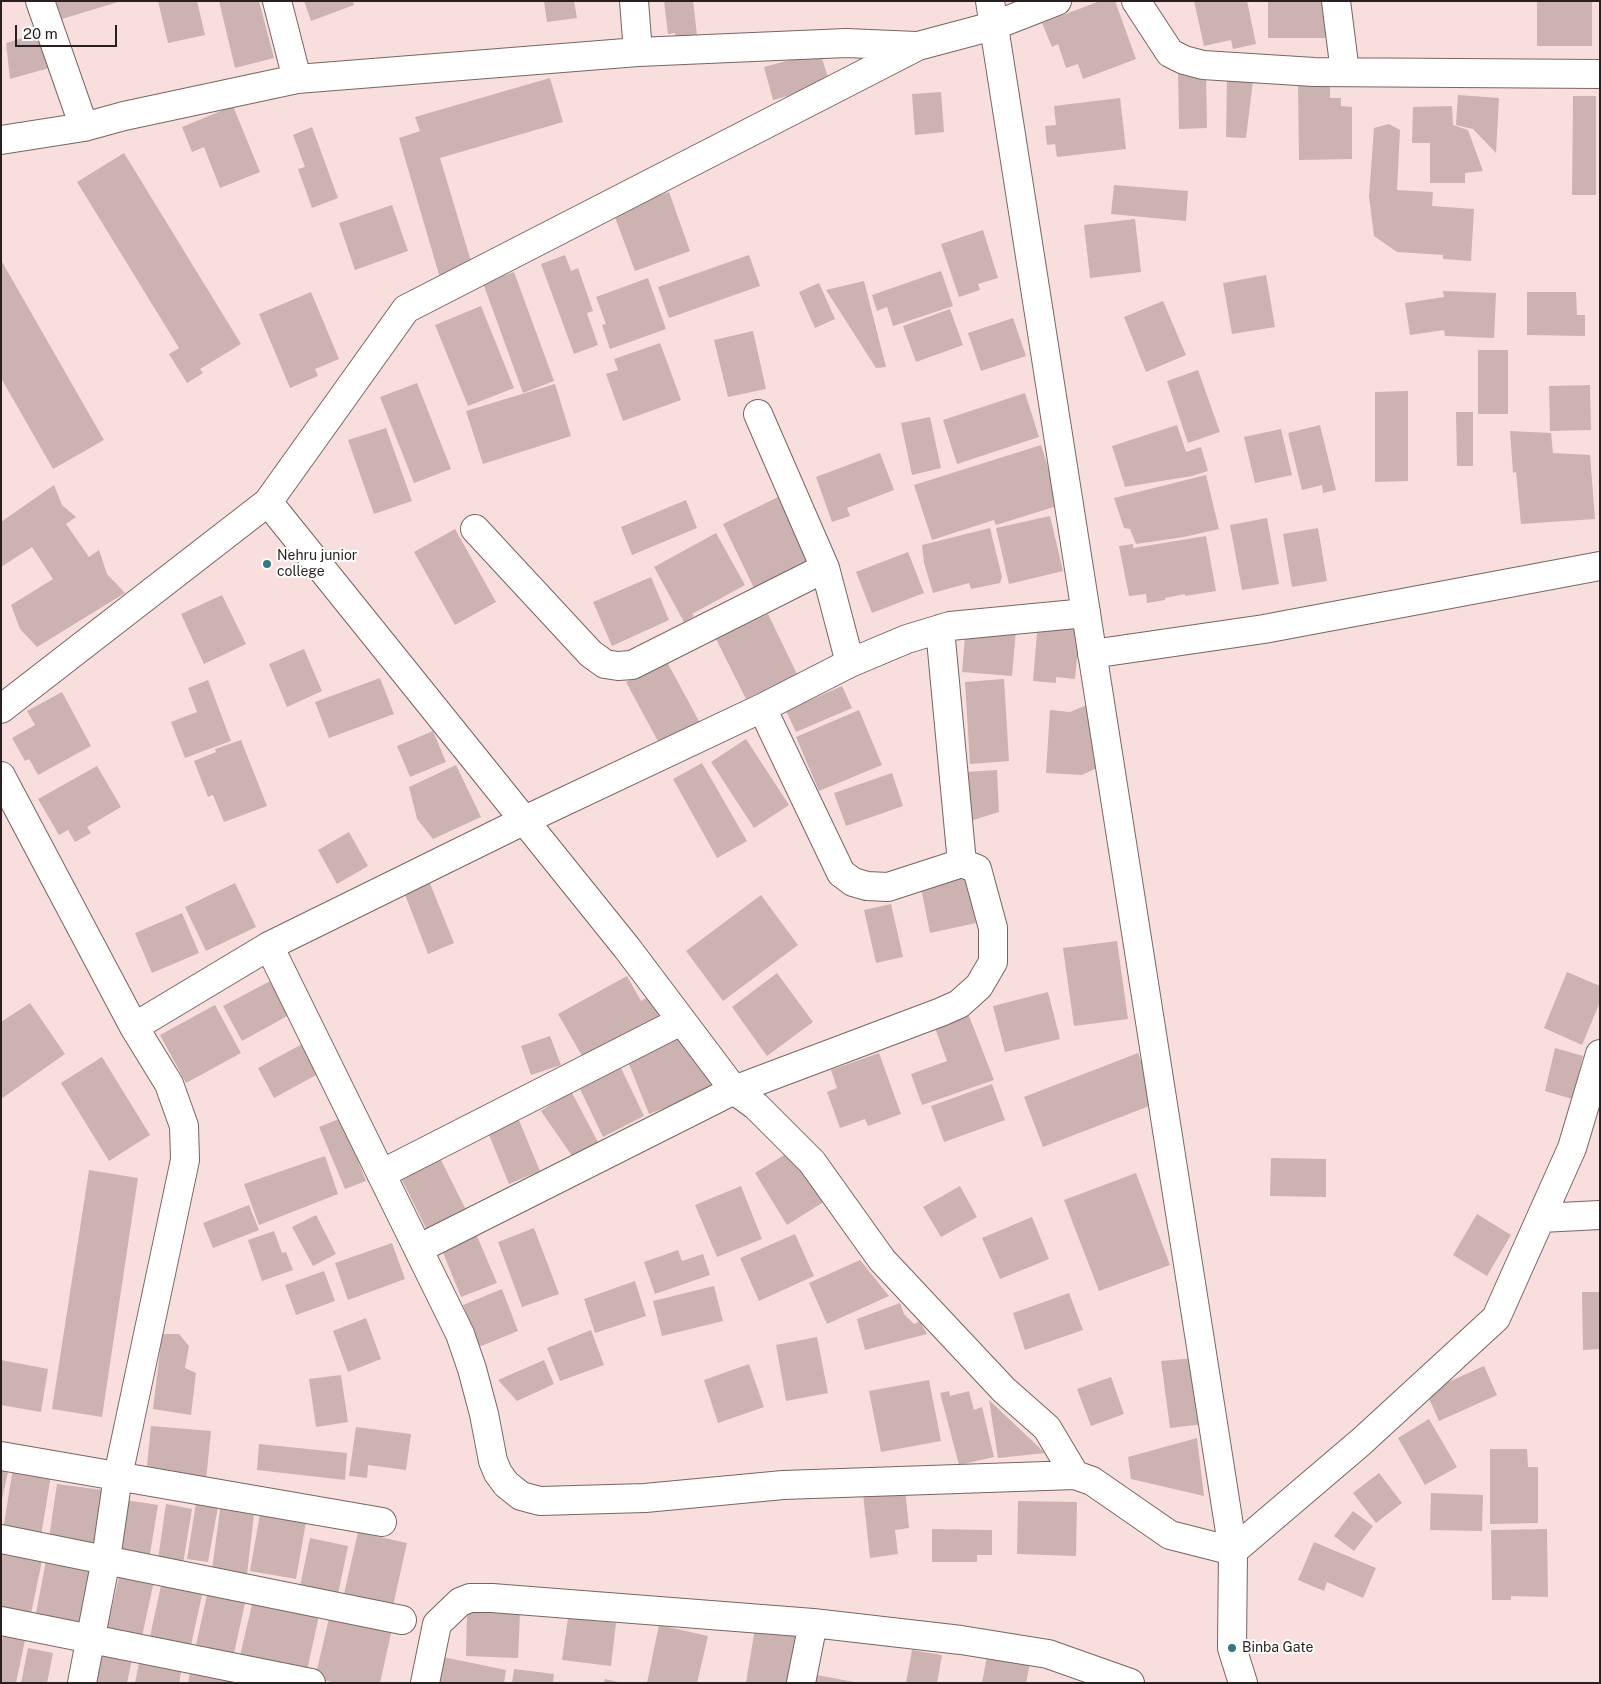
<!DOCTYPE html>
<html>
<head>
<meta charset="utf-8">
<style>
	body { margin:0 }
	#map { position:relative; width:1601px; height:1684px; overflow:hidden; background:#f8dfdd; font-family:"Public Sans",sans-serif }
	canvas { display:block }
	.frame { position:absolute; inset:0; border:2px solid #281f1e; pointer-events:none }
	.scale { position:absolute; left:15px; top:25px; width:102px; height:22px; box-sizing:border-box; border:2px solid #281f1e; border-top:0; padding-left:6px; font-size:15px; line-height:18px; white-space:nowrap; color:#281f1e; -webkit-text-stroke:4px #fff; paint-order:stroke }
</style>
</head>
<body>
<div id="map">
<canvas width="1601" height="1684"></canvas>
<div class="frame"></div>
<div class="scale">20 m</div>
</div>
<script>
const g = document.querySelector('canvas').getContext('2d');
g.lineJoin = 'round';
function fillPath(path, color) { g.fillStyle = color; g.fill(path, 'evenodd'); }
const shape = rows => new Path2D(rows.map(r => 'M' + r).join(''));
function trace(path, color, width, dash) { g.strokeStyle = color; g.lineWidth = width; g.lineCap = dash ? 'butt' : 'round'; g.setLineDash(dash || []); g.stroke(path); }
function label(font, color, halo, rows, align = 'center') {
  g.font = font + ' "Public Sans",sans-serif'; g.lineWidth = 4; g.setLineDash([]); g.textBaseline = 'middle'; g.strokeStyle = halo; g.fillStyle = color; for (const [text, x, y, turn = 0] of rows) {
    g.save(); g.translate(x, y); g.rotate((+turn || 0) * Math.PI / 180); g.textAlign = isNaN(turn) ? turn : align; if (halo) g.strokeText(text, 0, 0); g.fillText(text, 0, 0); g.restore();
  }
}
const building = shape([
	[56,1,118,1,118,2,62,19],
	[158,1,197,1,205,35,168,43],
	[219,1,259,1,274,58,235,68],
	[304,1,353,1,354,5,311,21],
	[544,1,574,1,577,18,547,22],
	[664,1,693,1,697,35,676,38,675,33,668,34],
	[1100,1,1115,1,1136,59,1083,79,1078,64,1066,68,1058,44,1052,47,1042,23],
	[1194,1,1247,1,1256,44,1233,49,1231,40,1204,46],
	[1268,1,1327,1,1327,38,1268,38],
	[1537,1,1592,1,1592,46,1537,46],
	[39,33,49,68,10,79,6,43],
	[820,52,830,84,773,100,764,67],
	[1206,71,1207,128,1179,129,1178,72],
	[550,78,563,122,440,158,473,268,440,278,399,138,420,131,415,117],
	[1227,78,1253,81,1246,138,1226,137],
	[1298,85,1330,85,1330,98,1341,98,1341,106,1352,107,1352,159,1299,160],
	[941,92,944,132,915,135,912,94],
	[1458,95,1499,98,1496,153,1473,129,1456,125],
	[1573,96,1596,96,1596,195,1572,195],
	[1120,98,1126,149,1057,157,1055,144,1047,145,1045,126,1056,125,1054,106],
	[233,106,260,172,220,188,204,147,192,152,182,127],
	[1452,106,1453,125,1468,130,1483,171,1465,173,1465,183,1430,183,1430,143,1412,143,1413,107],
	[1389,124,1400,130,1397,190,1433,192,1432,206,1474,209,1471,261,1443,259,1443,255,1397,252,1374,236,1369,197,1374,128],
	[312,127,338,198,312,208,298,169,305,167,293,135],
	[124,153,241,344,200,369,203,373,187,383,169,354,179,348,77,182],
	[1114,185,1188,191,1186,221,1111,214],
	[669,192,690,251,635,271,613,212],
	[392,205,408,251,355,270,339,223],
	[1135,219,1141,272,1090,278,1084,225],
	[983,230,998,278,978,284,980,290,959,297,941,244],
	[565,255,571,271,578,268,593,311,587,313,598,345,574,354,541,264],
	[749,255,760,286,669,318,658,287],
	[1,260,104,440,53,469,1,378],
	[941,271,953,306,893,326,887,307,877,311,872,295],
	[514,272,554,381,523,393,483,283],
	[1266,275,1275,327,1232,334,1223,283],
	[648,278,666,329,610,349,602,325,606,324,596,297],
	[864,281,886,367,876,368,826,290],
	[819,283,835,319,815,328,799,292],
	[1443,291,1496,293,1494,338,1445,336,1444,330,1410,335,1405,303,1444,297],
	[311,292,339,359,315,369,318,376,290,388,259,314],
	[1527,292,1576,292,1577,315,1585,315,1585,336,1527,335],
	[1163,301,1186,355,1146,372,1124,317],
	[481,306,514,388,468,406,435,325],
	[950,309,963,345,916,362,903,326],
	[1013,318,1026,356,981,371,968,333],
	[753,331,766,389,728,397,714,340],
	[660,343,681,400,623,421,606,374,618,370,614,359],
	[1478,350,1508,350,1508,414,1478,414],
	[1198,370,1220,432,1188,443,1167,381],
	[417,383,451,469,414,483,380,397],
	[555,384,571,436,483,464,466,411],
	[1590,385,1591,430,1550,431,1549,386],
	[1408,391,1408,481,1375,482,1375,392],
	[1025,393,1039,437,957,464,943,420],
	[1456,412,1473,412,1473,466,1457,466],
	[930,417,941,468,912,475,901,423],
	[1177,425,1186,452,1201,447,1208,471,1192,476,1125,487,1112,446],
	[1320,425,1336,490,1323,493,1322,485,1302,490,1288,433],
	[386,428,412,501,374,514,348,440],
	[1281,429,1292,475,1255,483,1244,437],
	[1510,431,1551,433,1553,453,1590,455,1595,519,1521,524,1516,472,1513,473],
	[1041,445,1060,505,996,525,994,520,932,540,914,485],
	[880,453,894,490,847,508,850,516,832,522,816,477],
	[1206,475,1219,529,1184,537,1136,544,1130,529,1124,528,1114,498],
	[54,485,62,505,76,517,66,524,89,557,99,550,107,574,125,593,37,647,20,629,11,605,53,579,32,547,1,567,1,522],
	[778,497,809,561,754,588,723,524],
	[686,500,697,528,632,555,621,527],
	[1050,516,1063,571,1009,584,996,528],
	[1267,518,1279,584,1242,590,1230,525],
	[990,528,1002,577,1000,583,971,589,969,583,933,593,924,563,922,545],
	[1318,528,1327,581,1292,587,1283,534],
	[455,529,496,602,455,625,414,552],
	[716,533,745,585,692,614,694,616,684,622,654,567],
	[1206,536,1216,591,1185,596,1185,594,1165,598,1165,600,1147,603,1146,594,1129,596,1119,546,1133,544,1133,548],
	[908,552,924,593,872,613,856,572],
	[651,577,669,620,612,646,593,602],
	[222,595,246,644,204,664,181,614],
	[768,614,797,674,746,699,716,639],
	[1038,621,1080,625,1075,679,1056,677,1056,683,1033,681],
	[966,625,1016,630,1012,676,962,672],
	[304,649,322,691,287,707,269,664],
	[666,660,700,723,660,745,626,682],
	[380,678,394,714,329,738,315,702],
	[1004,679,1009,761,970,764,965,682],
	[208,680,231,741,185,758,171,722,197,712,188,688],
	[842,686,852,708,796,732,786,711],
	[62,692,91,746,38,775,29,759,25,761,12,738,35,725,27,711],
	[1089,704,1101,766,1082,775,1046,773,1050,710,1070,712],
	[859,710,882,765,819,791,796,737],
	[433,731,446,762,410,777,397,746],
	[746,739,789,805,754,828,711,762],
	[241,740,267,806,224,822,213,795,208,797,194,761,216,752,215,749],
	[702,763,747,841,717,858,673,779],
	[456,765,481,817,433,839,417,819,409,787],
	[97,766,121,807,87,827,91,833,75,842,68,830,59,835,38,799],
	[997,770,999,812,970,821,966,772],
	[892,773,903,806,846,826,834,793],
	[349,832,368,866,337,884,318,850],
	[966,874,976,923,930,933,920,883],
	[429,881,454,943,428,954,404,892],
	[235,883,256,927,206,951,185,907],
	[761,895,798,945,723,1001,686,951],
	[891,904,903,957,876,963,864,910],
	[182,913,199,953,152,973,135,933],
	[1117,941,1128,1019,1074,1026,1063,948],
	[1567,972,1600,986,1600,1002,1582,1045,1544,1028],
	[777,973,813,1022,767,1056,732,1007],
	[627,976,641,1001,651,995,663,1016,585,1061,558,1014],
	[272,980,291,1014,242,1041,223,1006],
	[1048,992,1060,1039,1005,1052,993,1006],
	[30,1003,65,1054,1,1099,1,1022],
	[215,1005,241,1053,186,1083,160,1035],
	[969,1016,994,1080,922,1105,911,1074,947,1061,935,1028],
	[550,1036,561,1065,531,1075,521,1046],
	[686,1036,723,1085,649,1114,627,1059],
	[304,1043,320,1073,274,1098,258,1068],
	[1555,1048,1583,1056,1572,1099,1545,1091],
	[879,1053,901,1114,868,1126,865,1119,840,1128,827,1092,837,1088,831,1070],
	[1138,1053,1157,1103,1043,1147,1024,1097],
	[102,1057,150,1135,109,1161,61,1083],
	[621,1068,644,1116,603,1137,580,1089],
	[992,1084,1005,1120,944,1142,931,1106],
	[571,1091,598,1142,572,1156,541,1111],
	[341,1118,366,1181,345,1189,319,1127],
	[518,1118,540,1171,509,1184,487,1130],
	[794,1149,825,1201,787,1225,755,1173],
	[325,1156,338,1194,259,1225,244,1184],
	[439,1156,467,1212,428,1232,400,1176],
	[1271,1158,1326,1159,1326,1197,1270,1196],
	[89,1170,138,1178,102,1417,52,1409],
	[1136,1173,1170,1265,1099,1291,1064,1200],
	[741,1186,762,1239,717,1257,695,1205],
	[960,1186,977,1217,941,1237,923,1207],
	[249,1205,259,1230,213,1248,203,1223],
	[1477,1214,1511,1235,1487,1276,1453,1255],
	[316,1215,336,1254,313,1266,292,1227],
	[1032,1217,1049,1259,1000,1279,982,1238],
	[534,1228,559,1294,522,1307,498,1242],
	[274,1231,282,1253,286,1252,293,1270,262,1281,248,1240],
	[795,1234,814,1276,759,1301,740,1258],
	[477,1236,497,1283,461,1297,442,1250],
	[392,1243,405,1279,348,1300,335,1263],
	[678,1250,682,1261,703,1254,710,1275,655,1294,644,1262],
	[860,1260,889,1296,827,1324,809,1283],
	[324,1271,335,1301,296,1315,285,1285],
	[635,1281,646,1316,595,1333,584,1299],
	[714,1286,723,1321,662,1336,653,1301],
	[502,1289,518,1331,479,1347,463,1305],
	[1582,1292,1600,1292,1600,1349,1583,1350],
	[1069,1293,1083,1330,1025,1350,1013,1313],
	[900,1303,904,1314,914,1324,920,1321,927,1334,865,1350,857,1319],
	[366,1318,381,1359,348,1372,333,1331],
	[591,1330,604,1365,560,1381,547,1348],
	[162,1334,179,1334,189,1346,185,1368,196,1373,191,1415,153,1409],
	[817,1337,828,1393,786,1401,776,1345],
	[1195,1358,1204,1424,1170,1428,1161,1361],
	[1,1360,48,1369,41,1412,1,1405],
	[544,1360,554,1384,517,1401,498,1380],
	[749,1364,764,1407,718,1423,704,1380],
	[1484,1366,1497,1395,1439,1421,1426,1392],
	[341,1375,348,1422,316,1427,309,1379],
	[1111,1377,1124,1414,1091,1426,1077,1389],
	[929,1380,941,1441,881,1452,869,1391],
	[949,1391,950,1396,969,1391,974,1410,982,1407,994,1457,959,1465,940,1393],
	[989,1400,1045,1453,998,1458],
	[1429,1419,1457,1467,1425,1485,1398,1438],
	[151,1426,211,1431,206,1480,146,1475],
	[356,1427,411,1434,406,1470,368,1465,367,1478,349,1476],
	[1197,1438,1204,1496,1131,1479,1128,1457],
	[259,1444,347,1453,345,1480,257,1470],
	[1490,1449,1527,1449,1528,1467,1538,1467,1538,1523,1490,1524],
	[1,1461,10,1463,2,1499,1,1498],
	[13,1468,51,1475,41,1536,3,1530],
	[1379,1473,1402,1503,1376,1523,1353,1493],
	[57,1484,103,1490,95,1545,49,1538],
	[905,1489,909,1528,895,1530,898,1554,870,1558,863,1494],
	[1431,1493,1483,1495,1482,1531,1430,1530],
	[197,1497,219,1501,208,1562,187,1559],
	[120,1499,158,1505,149,1560,111,1554],
	[1018,1501,1077,1502,1076,1556,1017,1554],
	[221,1502,255,1506,247,1574,212,1570],
	[166,1504,192,1509,182,1570,157,1566],
	[261,1508,307,1516,296,1579,250,1571],
	[1353,1511,1373,1526,1354,1551,1334,1536],
	[932,1529,992,1530,992,1555,977,1555,977,1562,932,1562],
	[1547,1529,1548,1597,1511,1596,1511,1600,1492,1600,1491,1530],
	[358,1532,407,1543,393,1606,344,1594],
	[310,1538,348,1546,337,1599,299,1591],
	[1314,1542,1376,1568,1363,1598,1327,1582,1324,1591,1298,1580],
	[2,1552,42,1561,29,1623,1,1617],
	[47,1555,92,1564,79,1633,34,1624],
	[120,1573,154,1581,141,1641,106,1633],
	[162,1581,203,1590,190,1650,149,1641],
	[209,1586,247,1594,233,1658,195,1650],
	[254,1596,320,1611,306,1675,239,1660],
	[467,1612,520,1614,518,1658,466,1656],
	[330,1614,392,1629,380,1683,336,1683,315,1678],
	[568,1618,616,1623,611,1666,562,1660],
	[659,1625,708,1636,697,1683,647,1683],
	[755,1628,800,1636,793,1683,746,1683],
	[3,1635,25,1640,16,1683,1,1683,1,1646],
	[101,1643,134,1650,127,1683,92,1683],
	[28,1648,53,1653,47,1683,21,1683],
	[912,1650,942,1655,937,1683,906,1683],
	[141,1653,183,1663,179,1683,135,1683],
	[987,1656,1030,1663,1026,1683,982,1683],
	[443,1657,506,1670,504,1683,438,1683],
	[192,1662,232,1671,229,1683,188,1683],
	[514,1669,554,1674,553,1683,512,1683],
	[817,1675,854,1682,854,1683,816,1683],
	[605,1679,618,1682,617,1683,604,1683]
]);
const minor = shape([
	[40,1,84,127],
	[277,1,297,79],
	[634,1,638,52],
	[1136,1,1170,53,1184,60,1203,65,1314,72,1600,74],
	[1336,1,1345,72],
	[1,140,84,127,124,116,297,79,638,52,846,43,916,46],
	[758,414,825,568,850,663],
	[268,502,627,948,734,1090,756,1106,812,1162,882,1260,1004,1390,1047,1428,1075,1475,1092,1481,1170,1535,1233,1551,1361,1442,1496,1318,1572,1148,1600,1054],
	[475,529,591,654,605,664,618,666,632,665,825,568],
	[1092,654,1264,629,1600,566],
	[762,708,841,873,853,882,867,886,888,887,962,863],
	[1,709,268,502,406,309,918,46,993,26,1057,1],
	[1,776,134,1027,169,1084,184,1126,185,1160,118,1476,106,1559,82,1683],
	[269,946,460,1334,472,1369,484,1414,493,1461,498,1473,506,1484,521,1496,540,1501,645,1498,783,1485,1075,1475],
	[134,1027,269,946,525,820,762,708,850,663,907,639,950,626,1086,613],
	[381,1174,681,1021],
	[1541,1218,1600,1215],
	[418,1249,734,1090,941,1012,959,1004,979,986,993,962,993,928,977,869,962,863,940,629],
	[1,1456,382,1522],
	[1,1539,402,1620],
	[1,1621,311,1683],
	[425,1683,437,1624,460,1602,470,1598,492,1598,813,1623,961,1640,1048,1654,1130,1683],
	[801,1683,813,1623]
]);
const major = shape([
	[990,1,1233,1551,1232,1648,1243,1683]
]);
const markers = [
	[267,564,5,"#337985"],
	[1232,1648,5,"#337985"]
];
const poiNames = [
	["Nehru junior",277,556],
	["college",277,572],
	["Binba Gate",1242,1648]
];
fillPath(building, '#ccb3b1');
trace(minor, '#7a6462', 30);
trace(major, '#7a6462', 30);
trace(minor, '#fff', 28);
trace(major, '#fff', 28);
for (const [x, y, r, color] of markers) { const dot = new Path2D(); dot.arc(x, y, r, 0, 2 * Math.PI); g.fillStyle = color; g.fill(dot); trace(dot, '#fff', 2); }
label('14px', '#281f1e', '#fff', poiNames, 'left');
</script>
</body>
</html>
